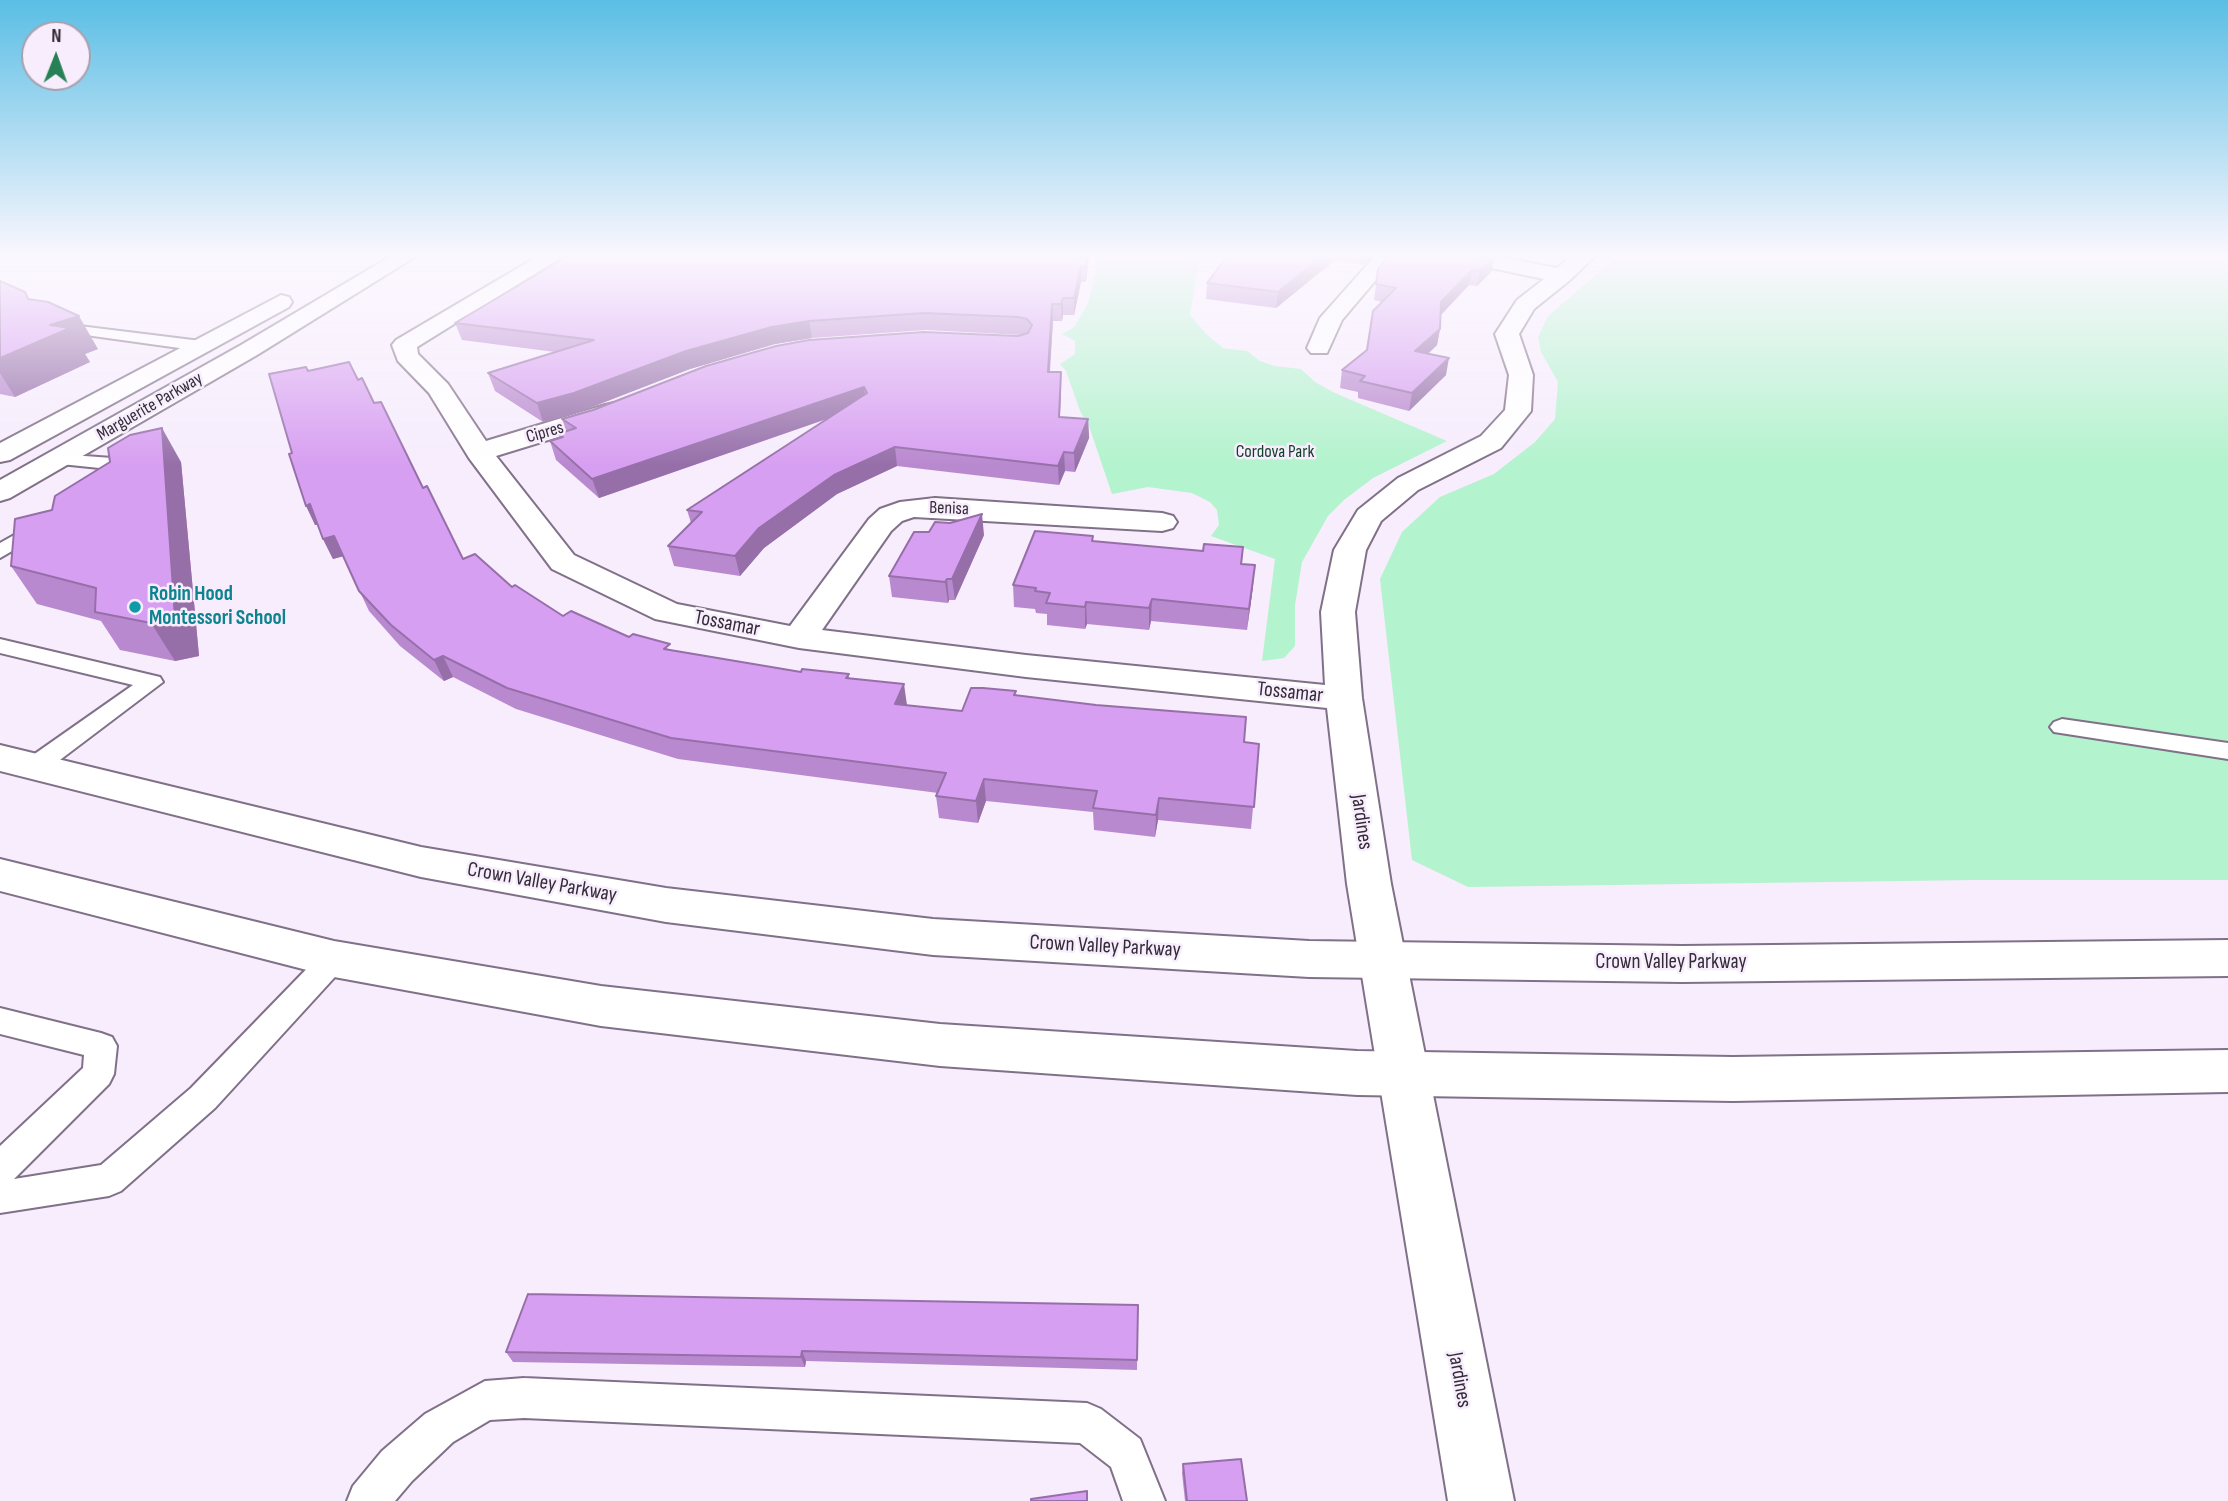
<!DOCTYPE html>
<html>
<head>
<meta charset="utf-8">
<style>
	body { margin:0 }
	#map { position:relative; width:2228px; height:1501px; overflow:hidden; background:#f7edfd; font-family:"Sofia Sans Condensed",sans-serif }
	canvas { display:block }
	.north { position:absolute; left:21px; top:21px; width:70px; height:70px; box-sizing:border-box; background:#f7edfd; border:2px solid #a9a0ad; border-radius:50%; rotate:1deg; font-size:19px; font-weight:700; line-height:28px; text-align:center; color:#332c36 }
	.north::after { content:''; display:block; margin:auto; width:24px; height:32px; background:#288156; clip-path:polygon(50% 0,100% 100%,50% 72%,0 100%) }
</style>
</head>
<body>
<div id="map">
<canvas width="2228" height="1501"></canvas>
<div class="north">N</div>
</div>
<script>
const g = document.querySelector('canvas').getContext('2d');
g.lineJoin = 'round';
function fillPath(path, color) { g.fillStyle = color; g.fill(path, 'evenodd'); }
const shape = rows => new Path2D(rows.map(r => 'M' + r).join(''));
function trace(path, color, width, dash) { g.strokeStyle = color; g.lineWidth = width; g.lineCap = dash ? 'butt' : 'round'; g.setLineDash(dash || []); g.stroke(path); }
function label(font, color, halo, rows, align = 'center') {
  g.font = font + ' "Sofia Sans Condensed",sans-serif'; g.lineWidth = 5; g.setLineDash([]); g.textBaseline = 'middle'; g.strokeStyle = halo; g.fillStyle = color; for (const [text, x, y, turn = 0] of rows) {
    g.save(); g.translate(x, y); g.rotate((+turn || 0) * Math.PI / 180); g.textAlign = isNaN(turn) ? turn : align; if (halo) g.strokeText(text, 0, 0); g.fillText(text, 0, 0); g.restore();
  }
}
const green = shape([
	[1100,255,1200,255,1190,315,1207,335,1223,348,1247,351,1260,361,1275,366,1301,369,1315,382,1335,393,1447,441,1373,478,1344,500,1328,516,1302,562,1295,605,1295,646,1284,658,1262,661,1275,559,1211,536,1219,525,1217,510,1210,502,1192,493,1148,487,1112,494,1089,426,1080,411,1066,371,1060,364,1075,354,1075,341,1062,334,1074,327,1088,303],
	[1619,255,2228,255,2228,880,1974,880,1468,887,1412,860,1380,579,1402,532,1440,497,1494,474,1535,442,1555,419,1558,382,1541,352,1538,337,1548,316]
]);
const service = shape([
	[55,323,201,341,209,346,201,351,50,330,48,327,50,324,55,323],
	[57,454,140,460,149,465,144,471,138,472,51,463,48,459,57,454],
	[41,520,51,526,48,530,0,558,0,543,41,520],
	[0,639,160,677,163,682,44,772,35,774,26,772,23,766,26,760,133,685,0,653,0,639],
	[2062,719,2228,743,2228,759,2054,732,2050,727,2054,722,2062,719],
	[334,947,344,951,349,959,344,967,215,1108,121,1191,109,1196,0,1213,0,1146,83,1068,84,1055,0,1034,0,1008,101,1033,112,1037,117,1046,114,1074,109,1084,14,1179,101,1165,191,1088,324,951,334,947],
	[524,1378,1087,1403,1101,1409,1140,1439,1165,1501,1123,1501,1111,1467,1080,1443,524,1418,490,1420,453,1442,412,1481,395,1501,347,1501,353,1486,382,1451,425,1414,485,1381,524,1378]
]);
const minor = shape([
	[540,255,565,255,417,347,418,354,448,384,486,441,605,405,614,403,623,405,627,411,623,417,496,456,574,555,677,604,790,626,869,519,880,509,900,502,935,498,1162,513,1173,516,1177,522,1173,528,1162,531,914,517,902,521,891,531,822,630,1026,655,1325,685,1321,612,1334,550,1358,510,1398,478,1481,436,1505,410,1509,375,1495,334,1517,300,1544,279,1458,261,1451,259,1448,255,1490,255,1557,268,1573,255,1596,255,1570,280,1534,309,1519,334,1533,375,1531,411,1501,448,1418,490,1381,521,1366,550,1355,612,1362,698,1391,884,1514,1501,1448,1501,1347,884,1327,708,1026,677,799,648,655,619,552,569,469,458,429,393,398,361,392,345,396,340,540,255],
	[1376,255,1397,255,1342,320,1327,353,1311,353,1307,348,1320,318,1376,255]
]);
const primary = shape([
	[393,255,418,255,257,355,10,498,0,501,0,480,241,345,393,255],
	[281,295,289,297,292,302,289,307,10,460,0,462,0,443,281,295],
	[0,745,421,847,666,888,933,919,1309,941,1682,946,2228,940,2228,976,1682,982,1309,977,933,955,666,922,421,877,0,771,0,745],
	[0,859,334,941,601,986,940,1024,1357,1051,1733,1057,2228,1050,2228,1092,1733,1101,1357,1095,940,1066,601,1026,334,977,0,891,0,859]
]);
const wall = shape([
	[570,255,1089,255,1086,282,1081,282,1074,315,1063,315,1062,321,1053,321,1050,372,1061,372,1060,417,1088,419,1089,438,1075,472,1065,471,1059,485,897,466,837,494,764,548,740,576,674,566,668,546,691,523,687,510,827,419,599,498,556,460,550,441,560,438,558,434,566,431,562,419,1022,335,926,330,812,338,775,344,690,369,579,412,543,422,495,391,488,373,555,352,462,340,455,323],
	[1228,255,1373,255,1363,265,1335,260,1276,308,1206,299,1207,283],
	[1495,256,1492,271,1477,286,1469,285,1441,315,1440,329,1437,345,1428,354,1446,375,1409,411,1358,398,1358,392,1340,388,1342,370,1367,350,1382,302,1374,300,1378,269],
	[0,281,30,300,98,349,85,354,90,362,15,397,0,394],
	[308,371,358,380,374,403,463,559,563,616,672,650,801,672,849,674,849,679,907,705,962,711,1016,696,1244,742,1259,744,1251,829,1158,820,1155,837,1094,830,1093,812,986,801,978,823,939,818,936,796,938,793,678,759,516,709,453,677,444,681,400,646,369,611,343,556,333,559,323,539,318,525,315,525,292,453],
	[110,462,181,462,199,656,175,661,120,650,101,621,37,604,11,566,52,510],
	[984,535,955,600,949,600,948,603,892,597,889,576],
	[1093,541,1203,551,1243,547,1242,564,1253,586,1247,630,1151,621,1149,630,1087,624,1085,629,1047,625,1047,614,1036,613,1035,609,1014,607,1013,585],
	[1138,1305,1137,1370,806,1361,805,1367,513,1362,506,1352],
	[1183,1464,1247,1501,1185,1501,1182,1473]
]);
const shadedWall = shape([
	[1087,255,1089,255,1086,282,1086,266],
	[1324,255,1335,255,1335,260,1276,308,1278,292],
	[1365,255,1373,255,1363,265],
	[1495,256,1492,271,1477,286,1480,271],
	[1081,266,1081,282,1074,315,1074,298],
	[1472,270,1469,285,1438,318,1441,302],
	[1063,298,1063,315,1062,321,1061,304],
	[1052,304,1053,321,1048,390,1048,372],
	[79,316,98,349,85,354,90,362,15,397,0,373,0,358,50,325],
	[809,321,812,338,775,344,690,369,579,412,543,422,537,403,686,351,772,327],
	[1440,329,1437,345,1413,367,1415,351],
	[1449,358,1446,375,1409,411,1412,393],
	[1061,372,1061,389,1059,436,1059,417],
	[864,387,866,405,599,498,592,479],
	[1088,419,1089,438,1075,472,1074,453],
	[162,428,181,462,199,656,175,661,151,623],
	[895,447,897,466,837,494,764,548,740,576,735,556,759,528,834,475],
	[1064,452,1065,471,1059,485,1058,466],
	[310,504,320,524,315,525,306,506],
	[982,514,984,535,955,600,952,579],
	[334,536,344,556,333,559,323,539],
	[1255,565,1253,586,1247,630,1249,609],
	[947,579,949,600,948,603,945,582],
	[1152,599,1151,621,1149,630,1149,608],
	[1086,602,1087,624,1085,629,1085,607],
	[443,656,453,677,444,681,434,660],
	[904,684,907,705,895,704],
	[984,779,986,801,978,823,976,801],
	[1159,798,1158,820,1155,837,1156,815],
	[802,1351,806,1361,805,1367,801,1357]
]);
const building = shape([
	[570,255,1087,255,1086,266,1081,266,1074,298,1063,298,1061,304,1052,304,1048,372,1061,372,1059,417,1088,419,1074,453,1064,452,1058,466,895,447,834,475,759,528,735,556,668,546,702,512,687,510,867,393,864,387,592,479,550,441,563,437,558,434,576,428,562,419,593,410,706,366,776,346,809,340,924,332,1018,336,1028,333,1032,325,1027,319,1018,317,924,313,809,321,772,327,686,351,574,393,537,403,488,373,594,340,455,323,570,255],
	[1228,255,1324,255,1278,292,1207,283,1228,255],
	[1390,255,1495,256,1480,271,1472,270,1441,302,1440,329,1415,351,1449,358,1412,393,1360,381,1365,376,1342,370,1367,350,1373,311,1396,288,1376,284,1378,269,1390,255],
	[0,281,25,292,28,299,48,302,79,316,50,325,70,328,0,358,0,281],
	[349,362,358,380,362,378,374,403,381,402,423,488,427,486,463,559,475,554,512,587,515,585,563,616,571,611,629,637,633,634,670,644,664,649,801,672,802,669,849,674,846,678,904,684,895,704,962,711,971,688,983,688,1016,691,1014,695,1096,705,1246,717,1244,742,1259,744,1254,807,1159,798,1156,815,1093,808,1097,791,984,779,976,801,936,796,946,773,671,738,507,688,443,656,434,660,391,625,359,591,334,536,323,539,310,504,306,506,289,454,292,453,269,374,306,367,308,371,349,362],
	[162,428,175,618,151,623,95,612,96,588,11,566,15,519,52,510,55,496,110,462,108,448,130,435,162,428],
	[982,514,952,579,947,579,945,582,889,576,914,532,929,532,935,522,950,523,982,514],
	[1035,531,1093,536,1092,541,1203,551,1204,544,1243,547,1241,564,1255,565,1249,609,1152,599,1149,608,1086,602,1085,607,1046,603,1050,593,1035,591,1036,588,1013,585,1035,531],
	[528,1294,1138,1305,1137,1360,802,1351,801,1357,506,1352,528,1294],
	[1241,1459,1247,1501,1187,1501,1183,1464,1241,1459],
	[1087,1491,1087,1501,1031,1501,1031,1499,1087,1491]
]);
const markers = [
	[135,607,7,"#0f9aa8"]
];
const farStreetnames = [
	["Marguerite Parkway",150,407,-30],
	["Cipres",545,433,-16],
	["Benisa",949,509,2]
];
const farParknames = [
	["Cordova Park",1275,452]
];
const cultureNames = [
	["Robin Hood",149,595],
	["Montessori School",149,619]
];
const streetNames = [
	["Tossamar",727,624,11],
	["Tossamar",1290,693,6],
	["Jardines",1361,822,82],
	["Crown Valley Parkway",542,883,10],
	["Crown Valley Parkway",1105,947,3],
	["Crown Valley Parkway",1671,963],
	["Jardines",1459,1380,80]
];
fillPath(green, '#b3f3cd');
trace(service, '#807088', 4);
trace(minor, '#807088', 4);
trace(primary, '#807088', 4);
fillPath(service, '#fff');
fillPath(minor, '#fff');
fillPath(primary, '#fff');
fillPath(wall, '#b989cf');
fillPath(shadedWall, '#966fa9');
fillPath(building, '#d79ff1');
trace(building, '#966fa9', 2);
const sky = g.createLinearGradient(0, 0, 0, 465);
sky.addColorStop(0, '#5abee5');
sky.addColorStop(0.55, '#fbf7fe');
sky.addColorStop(1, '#fbf7fe00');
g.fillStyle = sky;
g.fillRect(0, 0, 2228, 465);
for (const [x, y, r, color] of markers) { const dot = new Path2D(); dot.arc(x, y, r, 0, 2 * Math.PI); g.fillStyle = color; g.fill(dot); trace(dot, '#f7edfd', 2.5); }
label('18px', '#332c36', '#f7edfd', farStreetnames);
label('18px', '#103e28', '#f7edfd', farParknames);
label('bold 21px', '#0d838f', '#f7edfd', cultureNames, 'left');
label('21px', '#332c36', '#f7edfd', streetNames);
</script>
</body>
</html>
